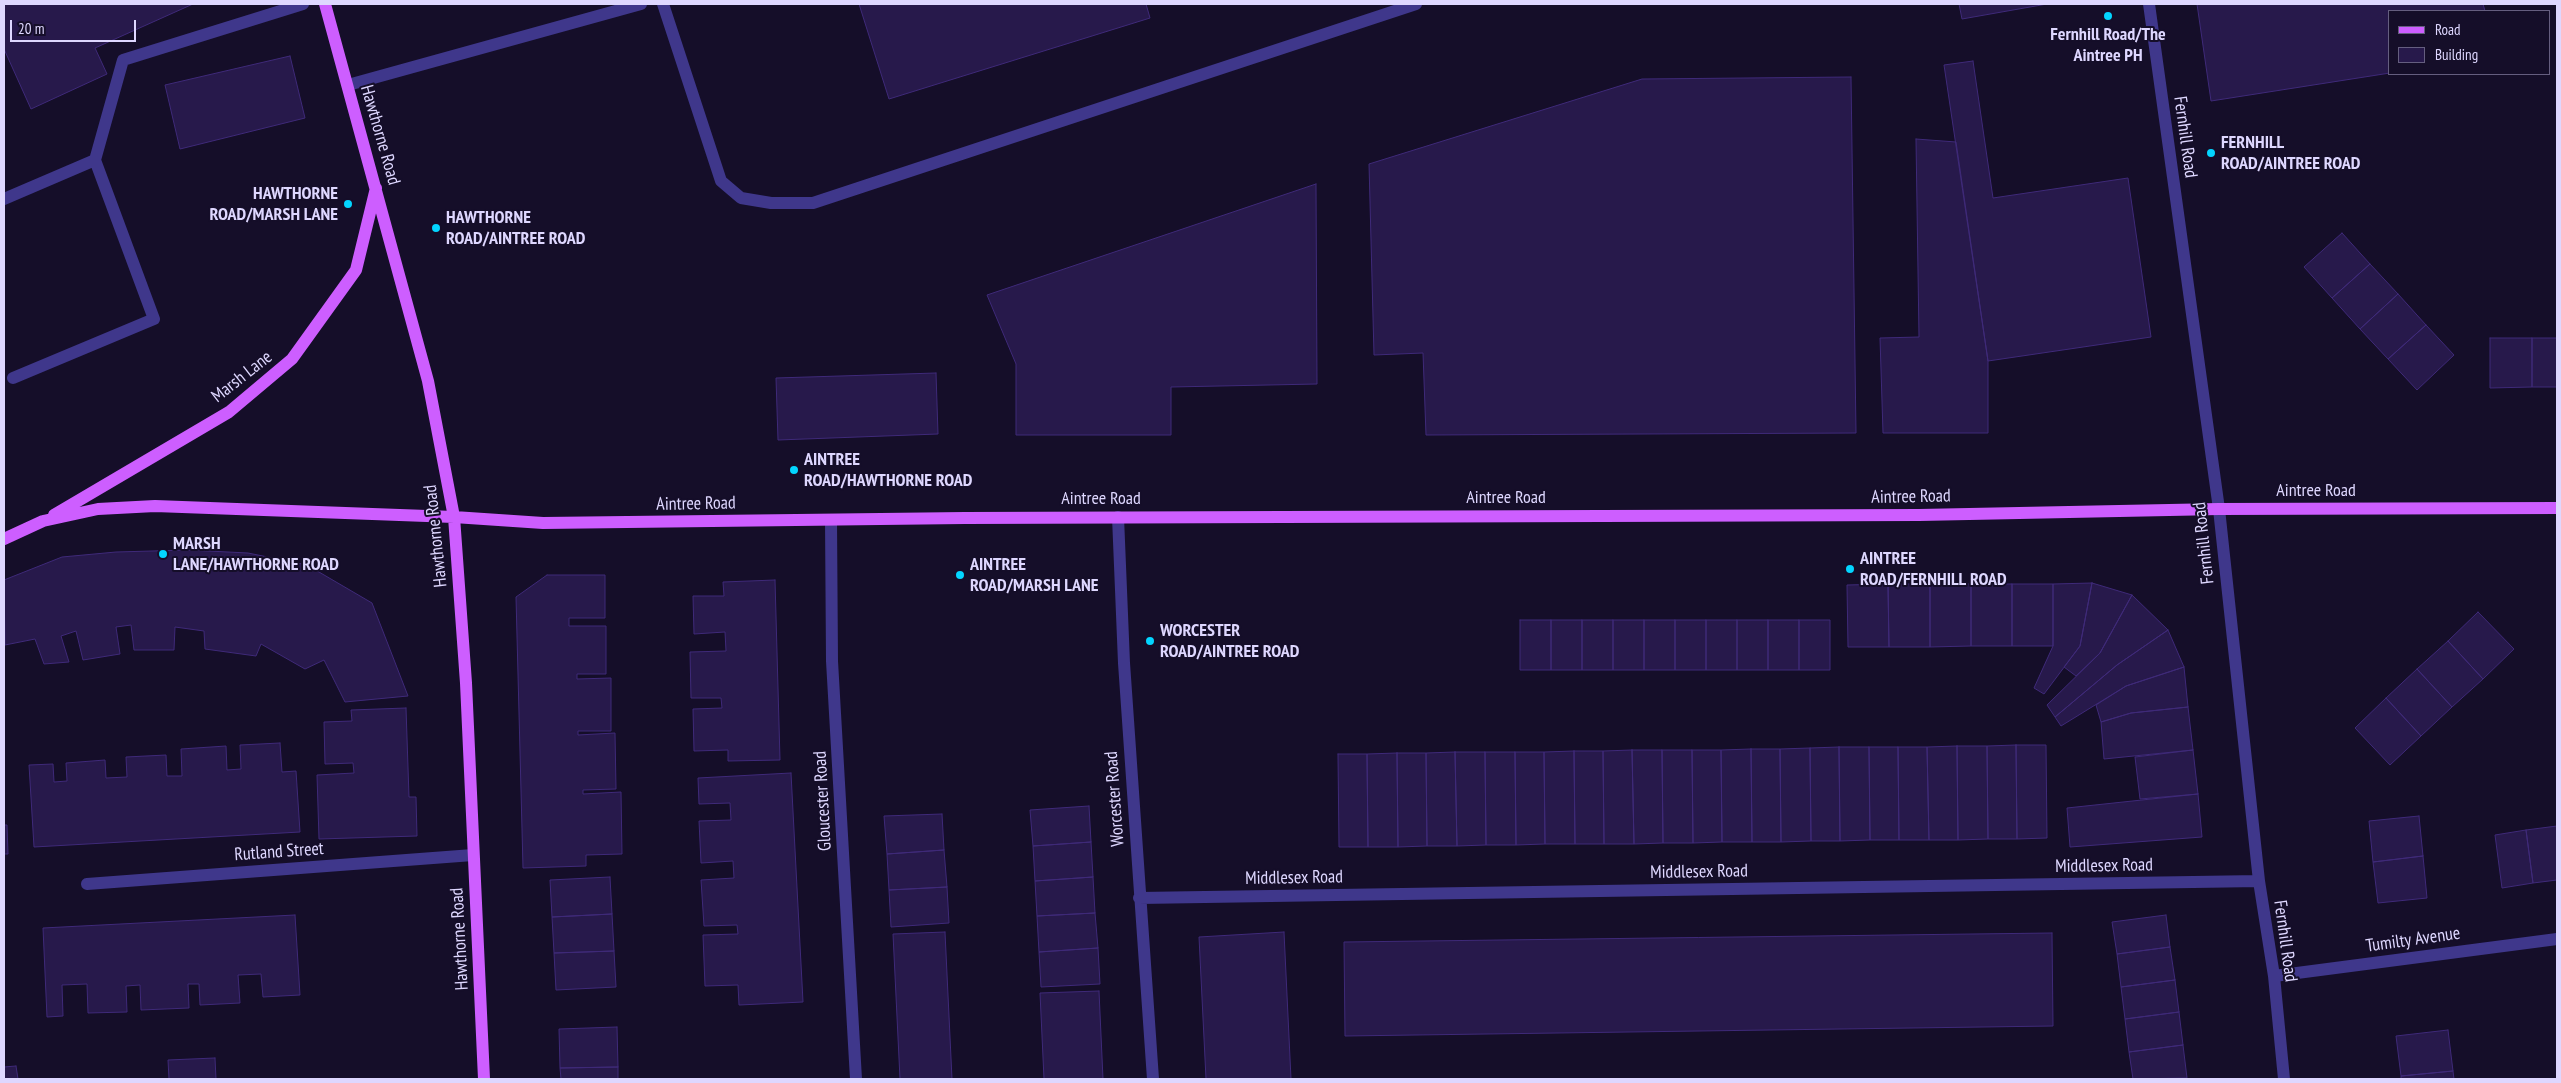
<!DOCTYPE html>
<html>
<head>
<meta charset="utf-8">
<style>
	body { margin:0 }
	#map { position:relative; width:2561px; height:1083px; overflow:hidden; background:#150e29; font-family:"PT Sans Narrow",sans-serif }
	canvas { display:block }
	.frame { position:absolute; inset:0; border:5px solid #ded7ff; pointer-events:none }
	.legend { position:absolute; left:2388px; top:10px; width:162px; height:65px; box-sizing:border-box; background:#150e29; border:1px solid #655e7f; margin:0; padding:6px 9px; list-style:none; font-size:15px; color:#ded7ff }
	.legend li { display:flex; align-items:center; gap:10px; height:25px }
	.legend b { width:25px; border:1px solid #655e7f }
	.scale { position:absolute; left:10px; top:20px; width:126px; height:22px; box-sizing:border-box; border:2px solid #ded7ff; border-top:0; padding-left:6px; font-size:15px; line-height:18px; white-space:nowrap; color:#ded7ff; -webkit-text-stroke:4px #150e29; paint-order:stroke }
</style>
</head>
<body>
<div id="map">
<canvas width="2561" height="1083"></canvas>
<div class="frame"></div>
<ul class="legend">
<li><b style="height:6px;background:#cd5eff"></b>Road</li>
<li><b style="height:14px;background:#27194b"></b>Building</li>
</ul>
<div class="scale">20 m</div>
</div>
<script>
const g = document.querySelector('canvas').getContext('2d');
g.lineJoin = 'round';
function fillPath(path, color) { g.fillStyle = color; g.fill(path, 'evenodd'); }
const shape = rows => new Path2D(rows.map(r => 'M' + r).join(''));
function trace(path, color, width, dash) { g.strokeStyle = color; g.lineWidth = width; g.lineCap = dash ? 'butt' : 'round'; g.setLineDash(dash || []); g.stroke(path); }
function label(font, color, halo, rows, align = 'center') {
  g.font = font + ' "PT Sans Narrow",sans-serif'; g.lineWidth = 4; g.setLineDash([]); g.textBaseline = 'middle'; g.strokeStyle = halo; g.fillStyle = color; for (const [text, x, y, turn = 0] of rows) {
    g.save(); g.translate(x, y); g.rotate((+turn || 0) * Math.PI / 180); g.textAlign = isNaN(turn) ? turn : align; if (halo) g.strokeText(text, 0, 0); g.fillText(text, 0, 0); g.restore();
  }
}
const building = shape([
	[4,4,193,4,95,48,107,74,31,109,4,49,4,4],
	[859,4,1146,4,1150,18,889,99,859,4],
	[1959,4,2047,4,1962,19,1959,4],
	[2197,4,2483,4,2485,11,2390,11,2390,73,2211,101,2197,4],
	[290,56,305,118,180,149,165,85,290,56],
	[1973,61,1993,198,2128,178,2151,337,1988,361,1944,65,1973,61],
	[1851,77,1856,433,1426,435,1423,353,1374,355,1369,164,1642,79,1851,77],
	[1916,139,1956,142,1988,361,1988,433,1883,433,1880,338,1919,337,1916,139],
	[1316,184,1317,384,1171,387,1171,435,1016,435,1016,364,987,295,1316,184],
	[2342,233,2370,264,2332,298,2304,267,2342,233],
	[2370,264,2398,294,2360,329,2332,298,2370,264],
	[2398,294,2426,325,2388,359,2360,329,2398,294],
	[2426,325,2454,355,2417,390,2388,359,2426,325],
	[2490,338,2532,338,2532,387,2490,388,2490,338],
	[2532,338,2557,338,2557,387,2532,387,2532,338],
	[936,373,938,434,778,440,776,378,936,373],
	[188,550,248,553,307,565,372,603,408,696,345,702,324,660,305,669,261,644,256,656,205,649,204,631,175,627,174,650,134,650,131,625,116,627,120,654,83,660,76,631,61,636,69,662,44,664,35,639,5,645,4,580,62,557,116,552,188,550],
	[547,575,605,575,605,618,569,618,569,626,606,626,606,674,577,674,577,679,611,678,611,731,578,731,578,735,615,733,616,789,583,790,583,794,621,792,622,854,586,855,586,866,523,868,516,597,547,575],
	[775,580,780,760,728,761,728,750,694,751,693,709,722,708,721,698,691,698,690,652,726,651,725,632,694,634,693,596,724,596,723,582,775,580],
	[2092,583,2080,646,2044,694,2034,688,2053,646,2053,584,2092,583],
	[2092,583,2132,595,2100,653,2076,676,2064,667,2080,646,2092,583],
	[1888,584,1930,584,1930,647,1889,647,1888,584],
	[1888,584,1889,647,1848,647,1847,585,1888,584],
	[1930,584,1971,584,1971,646,1930,647,1930,584],
	[1971,584,2012,584,2012,646,1971,646,1971,584],
	[2012,584,2053,584,2053,646,2012,646,2012,584],
	[2132,595,2168,630,2117,665,2055,717,2047,705,2100,653,2132,595],
	[2478,612,2514,649,2483,679,2448,641,2478,612],
	[1520,620,1551,620,1551,670,1520,670,1520,620],
	[1551,620,1582,620,1582,670,1551,670,1551,620],
	[1582,620,1613,620,1613,670,1582,670,1582,620],
	[1613,620,1644,620,1644,670,1613,670,1613,620],
	[1644,620,1675,620,1675,670,1644,670,1644,620],
	[1675,620,1706,620,1706,670,1675,670,1675,620],
	[1706,620,1737,620,1737,670,1706,670,1706,620],
	[1737,620,1768,620,1768,670,1737,670,1737,620],
	[1768,620,1799,620,1799,670,1768,670,1768,620],
	[1799,620,1830,620,1830,670,1799,670,1799,620],
	[2168,630,2184,667,2126,686,2061,726,2055,717,2117,665,2168,630],
	[2448,641,2483,679,2452,707,2417,669,2448,641],
	[2184,667,2188,707,2131,713,2101,722,2096,705,2126,686,2184,667],
	[2417,669,2452,707,2421,736,2386,698,2417,669],
	[2386,698,2421,736,2390,765,2355,728,2386,698],
	[2188,707,2193,750,2104,759,2101,722,2131,713,2188,707],
	[406,708,409,797,416,797,417,836,319,839,317,775,354,773,353,763,325,764,324,722,352,721,351,710,406,708],
	[280,743,282,772,296,771,300,832,34,847,29,765,53,764,54,782,67,781,66,763,105,760,106,778,127,777,126,757,166,755,167,776,182,776,181,749,226,746,227,770,241,769,240,745,280,743],
	[2016,745,2046,745,2047,838,2017,839,2016,745],
	[2016,745,2017,839,1988,839,1987,746,2016,745],
	[1957,746,1958,840,1929,840,1927,747,1957,746],
	[1957,746,1987,746,1988,839,1958,840,1957,746],
	[1839,747,1840,841,1811,841,1810,748,1839,747],
	[1839,747,1869,747,1870,840,1840,841,1839,747],
	[1869,747,1898,747,1899,840,1870,840,1869,747],
	[1898,747,1927,747,1929,840,1899,840,1898,747],
	[1810,748,1811,841,1781,842,1780,749,1810,748],
	[1751,749,1752,842,1722,842,1721,750,1751,749],
	[1751,749,1780,749,1781,842,1752,842,1751,749],
	[1632,750,1634,844,1604,844,1603,751,1632,750],
	[1632,750,1662,750,1663,843,1634,844,1632,750],
	[1662,750,1692,750,1693,843,1663,843,1662,750],
	[1692,750,1721,750,1722,842,1693,843,1692,750],
	[2193,750,2198,794,2140,799,2135,757,2193,750],
	[1574,751,1575,844,1545,844,1544,752,1574,751],
	[1574,751,1603,751,1604,844,1575,844,1574,751],
	[1455,752,1457,846,1427,846,1426,753,1455,752],
	[1455,752,1485,752,1486,845,1457,846,1455,752],
	[1485,752,1515,752,1516,845,1486,845,1485,752],
	[1515,752,1544,752,1545,844,1516,845,1515,752],
	[1397,753,1398,847,1368,847,1367,754,1397,753],
	[1397,753,1426,753,1427,846,1398,847,1397,753],
	[1338,754,1367,754,1368,847,1339,847,1338,754],
	[791,773,803,1002,739,1005,738,985,705,986,703,935,738,934,737,925,704,926,701,880,734,878,733,861,701,863,699,821,731,820,730,803,699,804,698,778,791,773],
	[2198,794,2202,837,2070,847,2067,808,2198,794],
	[1089,806,1091,842,1033,846,1030,810,1089,806],
	[942,814,944,850,887,854,884,816,942,814],
	[2419,816,2423,856,2373,862,2369,821,2419,816],
	[4,825,7,825,8,854,4,854,4,825],
	[2557,826,2557,880,2533,883,2526,830,2557,826],
	[2526,830,2533,883,2502,888,2495,835,2526,830],
	[1091,842,1093,877,1035,881,1033,846,1091,842],
	[944,850,947,887,889,890,887,854,944,850],
	[2423,856,2427,898,2378,903,2373,862,2423,856],
	[610,877,612,914,552,917,550,880,610,877],
	[1093,877,1095,913,1037,916,1035,881,1093,877],
	[947,887,949,923,891,927,889,890,947,887],
	[1095,913,1098,948,1039,952,1037,916,1095,913],
	[612,914,614,951,554,953,552,917,612,914],
	[295,915,300,995,263,997,261,974,238,975,240,1003,200,1005,199,984,188,984,189,1008,141,1010,140,985,126,986,127,1012,88,1013,87,984,62,985,63,1016,47,1017,43,928,295,915],
	[2166,915,2170,947,2117,954,2112,922,2166,915],
	[945,932,952,1079,900,1079,893,934,945,932],
	[1284,932,1291,1079,1206,1079,1199,937,1284,932],
	[2052,933,2053,1026,1345,1036,1344,942,2052,933],
	[2170,947,2175,980,2121,987,2117,954,2170,947],
	[1098,948,1100,984,1041,987,1039,952,1098,948],
	[614,951,616,987,556,990,554,953,614,951],
	[2175,980,2179,1012,2125,1019,2121,987,2175,980],
	[1099,991,1103,1079,1044,1079,1040,993,1099,991],
	[2179,1012,2183,1045,2129,1052,2125,1019,2179,1012],
	[617,1027,618,1067,560,1068,559,1029,617,1027],
	[2448,1030,2453,1071,2401,1076,2396,1036,2448,1030],
	[2183,1045,2187,1078,2133,1079,2129,1052,2183,1045],
	[215,1058,216,1079,169,1079,168,1060,215,1058],
	[16,1066,18,1079,4,1079,4,1067,16,1066],
	[618,1067,618,1079,561,1079,560,1068,618,1067],
	[2453,1071,2454,1079,2401,1079,2401,1076,2453,1071]
]);
const service = shape([
	[663,4,721,181,741,198,771,203,813,203,1416,4],
	[348,85,641,4],
	[4,199,95,160,123,60,303,4],
	[13,378,154,319,95,160]
]);
const minor = shape([
	[2149,4,2219,509,2259,881,2274,976,2284,1079],
	[1118,517,1124,663,1153,1079],
	[831,520,832,661,856,1079],
	[87,884,473,855],
	[1139,898,2259,881],
	[2274,976,2557,939]
]);
const primary = shape([
	[325,4,428,381,454,517,466,683,484,1079],
	[54,515,229,412,292,359,356,270,376,188],
	[4,539,43,521,98,509,155,506,454,517,543,523,965,518,1919,515,2219,509,2557,508]
]);
const markers = [
	[2108,16,5,"#03d5ff"],
	[2211,153,5,"#03d5ff"],
	[348,204,5,"#03d5ff"],
	[436,228,5,"#03d5ff"],
	[794,470,5,"#03d5ff"],
	[163,554,5,"#03d5ff"],
	[1850,569,5,"#03d5ff"],
	[960,575,5,"#03d5ff"],
	[1150,641,5,"#03d5ff"]
];
const poiNames = [
	["Fernhill Road/The",2108,35,"center"],
	["Aintree PH",2108,56,"center"],
	["FERNHILL",2221,143],
	["ROAD/AINTREE ROAD",2221,164],
	["HAWTHORNE",338,194,"right"],
	["ROAD/MARSH LANE",338,215,"right"],
	["HAWTHORNE",446,218],
	["ROAD/AINTREE ROAD",446,239],
	["AINTREE",804,460],
	["ROAD/HAWTHORNE ROAD",804,481],
	["MARSH",173,544],
	["LANE/HAWTHORNE ROAD",173,565],
	["AINTREE",1860,559],
	["ROAD/FERNHILL ROAD",1860,580],
	["AINTREE",970,565],
	["ROAD/MARSH LANE",970,586],
	["WORCESTER",1160,631],
	["ROAD/AINTREE ROAD",1160,652]
];
const streetNames = [
	["Hawthorne Road",380,135,74],
	["Fernhill Road",2185,137,82],
	["Marsh Lane",242,377,-38],
	["Aintree Road",2316,491],
	["Aintree Road",1911,497,-1],
	["Aintree Road",1506,498],
	["Aintree Road",1101,499],
	["Aintree Road",696,504,-1],
	["Hawthorne Road",436,536,-96],
	["Fernhill Road",2204,543,-96],
	["Worcester Road",1115,799,-94],
	["Gloucester Road",823,801,-93],
	["Rutland Street",279,852,-4],
	["Middlesex Road",2104,866,-1],
	["Middlesex Road",1699,872,-1],
	["Middlesex Road",1294,878,-1],
	["Hawthorne Road",460,939,-93],
	["Tumilty Avenue",2413,940,-8],
	["Fernhill Road",2285,941,82]
];
fillPath(building, '#27194b');
trace(building, '#3f2a79', 1);
trace(service, '#3f378b', 12);
trace(minor, '#3f378b', 12);
trace(primary, '#cd5eff', 12);
for (const [x, y, r, color] of markers) { const dot = new Path2D(); dot.arc(x, y, r, 0, 2 * Math.PI); g.fillStyle = color; g.fill(dot); trace(dot, '#150e29', 2); }
label('bold 18px', '#ded7ff', '#150e29', poiNames, 'left');
label('18px', '#ded7ff', '#150e29', streetNames);
</script>
</body>
</html>
